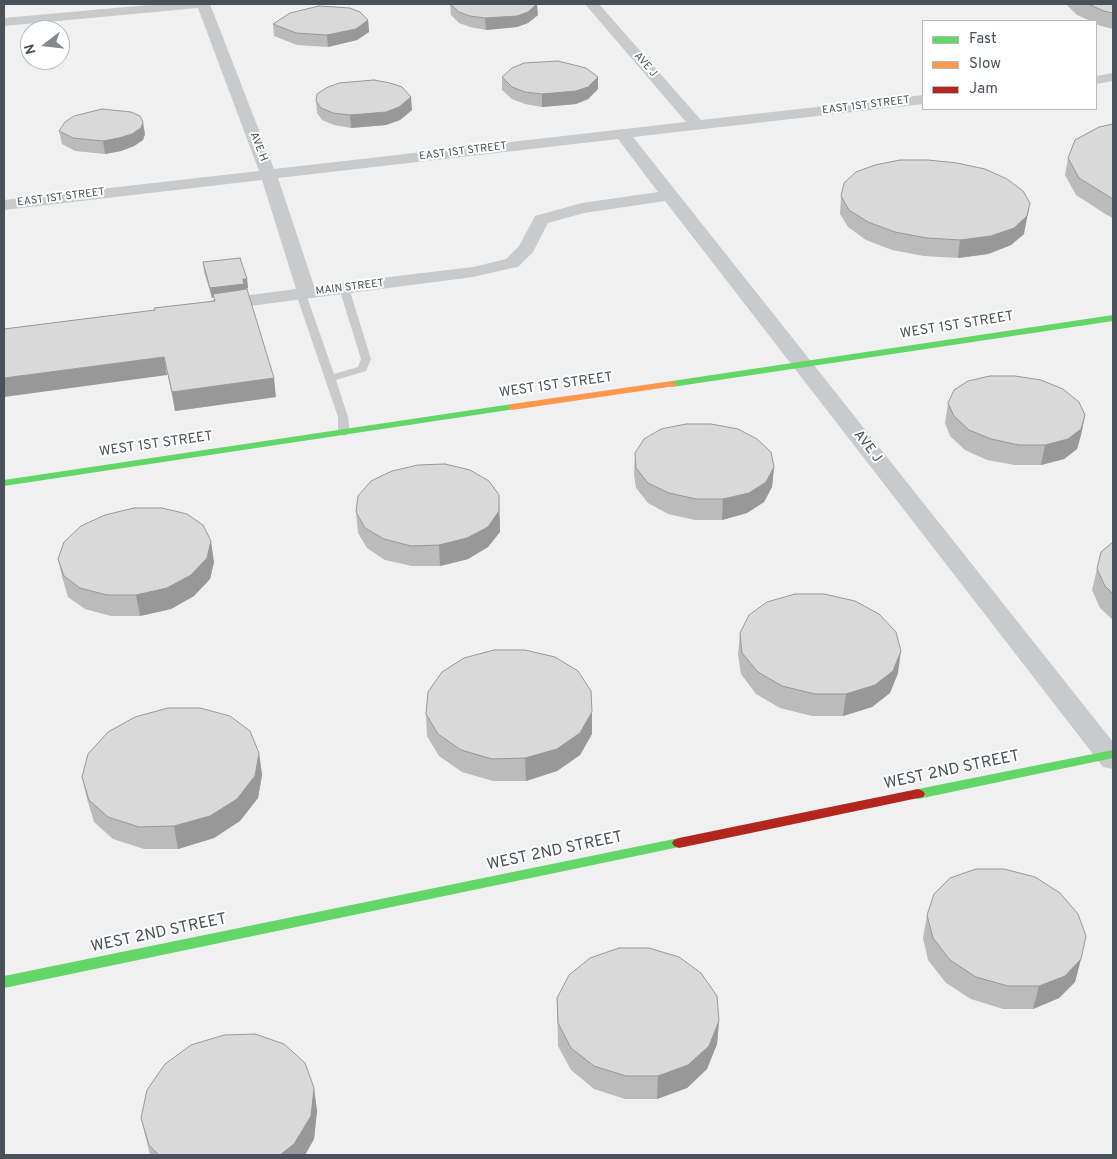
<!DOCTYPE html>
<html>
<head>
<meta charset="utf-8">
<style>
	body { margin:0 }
	#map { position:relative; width:1117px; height:1159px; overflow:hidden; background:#f0f0f0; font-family:Overpass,sans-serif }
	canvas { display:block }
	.frame { position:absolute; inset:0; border:5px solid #49525a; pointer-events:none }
	.legend { position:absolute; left:922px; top:20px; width:175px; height:90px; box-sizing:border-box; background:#fff; border:1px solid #b6babd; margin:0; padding:6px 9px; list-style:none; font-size:15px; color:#49525a }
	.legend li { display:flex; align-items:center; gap:10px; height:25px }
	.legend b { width:25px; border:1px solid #b6babd }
	.north { position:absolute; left:20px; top:20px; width:50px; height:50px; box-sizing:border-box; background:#fff; border:1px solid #b6babd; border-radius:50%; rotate:254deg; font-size:14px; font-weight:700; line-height:20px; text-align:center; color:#49525a }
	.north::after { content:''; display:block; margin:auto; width:18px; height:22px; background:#83898e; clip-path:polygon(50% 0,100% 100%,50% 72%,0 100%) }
</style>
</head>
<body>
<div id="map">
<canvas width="1117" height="1159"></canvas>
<div class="frame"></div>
<ul class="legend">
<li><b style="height:6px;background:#63d668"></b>Fast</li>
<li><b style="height:6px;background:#ff974d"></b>Slow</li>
<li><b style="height:6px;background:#b3261e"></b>Jam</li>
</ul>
<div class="north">N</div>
</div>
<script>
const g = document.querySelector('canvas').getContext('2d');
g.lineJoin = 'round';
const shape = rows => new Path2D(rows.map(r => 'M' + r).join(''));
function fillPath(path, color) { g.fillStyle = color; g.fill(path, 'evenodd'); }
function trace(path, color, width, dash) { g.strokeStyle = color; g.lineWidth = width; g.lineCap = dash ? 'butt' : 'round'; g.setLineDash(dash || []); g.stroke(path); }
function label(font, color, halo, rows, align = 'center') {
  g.font = font + ' Overpass,sans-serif'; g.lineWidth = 4; g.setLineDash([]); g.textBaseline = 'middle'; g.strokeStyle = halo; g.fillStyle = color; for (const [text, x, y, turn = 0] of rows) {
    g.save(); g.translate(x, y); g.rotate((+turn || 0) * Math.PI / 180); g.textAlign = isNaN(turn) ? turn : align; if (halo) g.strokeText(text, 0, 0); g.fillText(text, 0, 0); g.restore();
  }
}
const lane = shape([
	[344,285,349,288,371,359,366,371,336,380,348,417,350,433,344,436,338,433,338,417,296,294,301,291,306,294,334,374,358,367,361,359,339,288,344,285]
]);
const street = shape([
	[159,4,210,4,274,169,686,122,585,4,599,4,701,120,923,95,923,104,633,137,1113,742,1113,769,1103,767,665,201,584,213,548,223,533,252,518,267,512,268,473,277,219,310,212,308,210,304,212,300,296,289,262,180,4,210,4,200,259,171,198,8,4,26,4,18,159,4],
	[618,139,658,192,582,203,535,216,519,246,506,259,473,267,314,286,278,178,618,139],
	[1113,73,1113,81,1096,84,1096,76,1113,73]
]);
const fast = shape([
	[1113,315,1113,321,672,387,667,384,672,381,1113,315],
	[512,404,515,405,517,407,515,409,4,486,4,480,512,404],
	[1113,750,1113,758,918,799,913,797,911,794,913,791,918,789,1113,750],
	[679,838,684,840,686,843,684,846,4,988,4,976,679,838]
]);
const slow = shape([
	[672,381,677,384,675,386,512,410,507,407,512,404,672,381]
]);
const jam = shape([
	[918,789,923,791,925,794,923,797,679,848,674,846,672,843,674,840,679,838,918,789]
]);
const wall = shape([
	[450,4,538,15,528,23,517,27,486,30,470,27,459,23,451,15],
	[1066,4,1113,4,1113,29,1101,26,1096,24,1096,21,1091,21,1077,15],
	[368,20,369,32,357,40,328,47,297,45,274,36,273,24],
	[502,77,598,77,598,89,588,99,576,104,542,107,525,104,512,99,502,90],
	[316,101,412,110,400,120,386,125,351,128,334,125,322,120,317,113],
	[1113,124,1113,218,1107,215,1076,195,1065,175,1068,158],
	[59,131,145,134,143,140,134,146,121,151,105,154,75,151,62,144],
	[841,196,1024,234,1011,245,988,254,958,258,924,256,892,250,866,240,848,227,840,214],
	[203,262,247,279,248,288,245,289,245,290,276,397,175,411,155,310,214,301,214,297,212,298,204,272],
	[948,403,1085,415,1081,435,1077,449,1064,459,1041,465,1015,465,987,460,965,450,950,436,945,423],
	[635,453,774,467,772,487,764,502,747,513,722,520,695,520,668,514,648,503,636,488,634,474],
	[356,512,500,516,500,532,488,547,468,559,440,566,412,566,385,560,367,548,358,533],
	[1113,542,1113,620,1100,608,1092,590,1101,552],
	[58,559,214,562,210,579,194,596,171,609,140,616,111,616,85,609,68,597,63,580],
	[740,633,898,673,890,693,872,707,843,716,812,716,780,708,756,694,741,674,738,655],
	[592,712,592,734,580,755,557,771,526,781,493,781,462,772,439,756,427,736,426,714],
	[259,753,262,775,258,798,240,821,214,838,178,849,144,849,113,839,94,822,87,799,82,777],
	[927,915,1081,959,1075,982,1059,998,1033,1009,1003,1009,971,999,946,983,928,960,923,938],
	[557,998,719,1021,717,1044,707,1069,687,1088,657,1099,625,1099,594,1089,571,1070,558,1046],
	[314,1088,317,1111,314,1139,305,1155,150,1155,141,1118]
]);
const shadedWall = shape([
	[537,4,538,15,528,23,517,27,486,30,485,18],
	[368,20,369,32,357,40,328,47,327,35],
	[598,77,598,89,588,99,576,104,542,107,542,94],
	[411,97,412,110,400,120,386,125,351,128,350,115],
	[143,122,145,134,143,140,134,146,121,151,105,154,103,141],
	[1030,203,1024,234,1011,245,988,254,958,258,960,240],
	[243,279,247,279,248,288,245,289,245,293,213,294,214,297,212,298,210,288],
	[164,357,167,375,4,397,4,378],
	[274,378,276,397,175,411,172,392],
	[1085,415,1081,435,1077,449,1064,459,1041,465,1045,445],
	[774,467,772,487,764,502,747,513,722,520,723,499],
	[499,495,500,532,488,547,468,559,440,566,439,545],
	[211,541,214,562,210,579,194,596,171,609,140,616,136,595],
	[901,651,898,673,890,693,872,707,843,716,846,694],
	[592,712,592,734,580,755,557,771,526,781,525,758],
	[259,753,262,775,258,798,240,821,214,838,178,849,174,826],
	[1081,959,1075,982,1059,998,1033,1009,1039,986],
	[719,1021,717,1044,707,1069,687,1088,657,1099,658,1076],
	[314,1088,317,1111,314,1139,305,1155,280,1155]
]);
const building = shape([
	[450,4,537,4,528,12,517,16,485,18,470,16,459,12,450,4],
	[1088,4,1113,4,1113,13,1104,11,1088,4],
	[319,6,350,8,360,12,368,20,356,29,327,35,296,33,273,24,290,13,319,6],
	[558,61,586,68,598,77,588,87,576,91,542,94,525,92,512,87,502,77,512,68,524,63,558,61],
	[374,80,390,83,402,87,411,97,399,107,386,112,350,115,333,113,321,108,316,101,317,94,326,88,339,83,374,80],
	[102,109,131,112,140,116,143,122,141,128,132,134,119,138,103,141,73,138,59,131,65,122,74,116,102,109],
	[1113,124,1113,199,1079,178,1068,158,1075,140,1099,127,1113,124],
	[900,160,928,160,957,163,985,169,1007,179,1023,191,1030,203,1027,216,1014,228,991,236,960,240,927,238,895,232,868,222,849,210,841,196,844,183,856,172,875,165,900,160],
	[240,258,247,279,243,279,244,284,210,288,203,262,240,258],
	[247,289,274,378,172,392,164,357,4,378,4,329,155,310,154,308,215,301,213,294,247,289],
	[990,376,1015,376,1041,380,1063,389,1079,402,1085,415,1081,429,1068,439,1045,445,1019,445,991,439,969,430,954,416,948,403,954,390,968,381,990,376],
	[686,424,711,424,738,429,757,439,771,452,774,467,766,482,749,493,723,499,696,499,669,493,648,483,636,468,635,453,644,439,661,429,686,424],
	[445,464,470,470,489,481,499,495,499,511,488,527,467,538,439,545,411,546,384,539,365,528,356,512,358,496,371,481,392,471,418,465,445,464],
	[134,508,162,508,187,514,203,525,211,541,207,558,191,575,167,588,136,595,107,595,80,588,64,576,58,559,64,542,81,526,105,515,134,508],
	[1113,542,1113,594,1105,586,1097,569,1101,552,1113,542],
	[795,594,824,594,855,601,879,614,896,632,901,651,893,671,875,685,846,694,815,694,782,686,758,672,742,653,740,633,749,615,767,602,795,594],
	[494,650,525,650,555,657,578,671,591,691,592,712,580,733,557,749,525,758,492,759,461,750,438,734,426,714,428,692,442,672,464,658,494,650],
	[168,708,200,708,230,716,250,731,259,753,255,776,237,799,210,816,174,826,139,827,108,817,89,800,82,777,88,754,108,732,135,717,168,708],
	[976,869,1004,869,1035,877,1060,893,1078,914,1086,936,1081,959,1065,976,1039,986,1008,986,976,977,950,960,933,938,927,915,934,894,950,878,976,869],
	[619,948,649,948,679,957,701,973,717,996,719,1021,709,1046,688,1065,658,1076,626,1076,594,1066,571,1048,558,1023,557,998,569,975,590,958,619,948],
	[255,1034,284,1044,305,1063,314,1088,311,1116,294,1144,280,1155,159,1155,149,1145,141,1118,147,1090,165,1064,191,1045,224,1035,255,1034]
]);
const farStreetnames = [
	["AVE J",645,65,49],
	["EAST 1ST STREET",866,106,-7],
	["AVE H",258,147,69],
	["EAST 1ST STREET",463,152,-7],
	["EAST 1ST STREET",61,198,-7],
	["MAIN STREET",350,288,-7]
];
const streetNames = [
	["WEST 1ST STREET",957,326,-9],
	["WEST 1ST STREET",556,386,-8],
	["WEST 1ST STREET",156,445,-8],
	["AVE J",867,447,52]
];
const nearStreetnames = [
	["WEST 2ND STREET",952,771,-12],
	["WEST 2ND STREET",555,852,-12],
	["WEST 2ND STREET",159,934,-12]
];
fillPath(lane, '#c8cacb');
fillPath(street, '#c8cacb');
fillPath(fast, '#63d668');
fillPath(slow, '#ff974d');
fillPath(jam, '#b3261e');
fillPath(wall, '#bbb');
fillPath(shadedWall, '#989899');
fillPath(building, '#d9d9da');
trace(building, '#989899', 1);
label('11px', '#49525a', '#fff', farStreetnames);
label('14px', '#49525a', '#fff', streetNames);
label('16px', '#49525a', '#fff', nearStreetnames);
</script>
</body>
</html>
